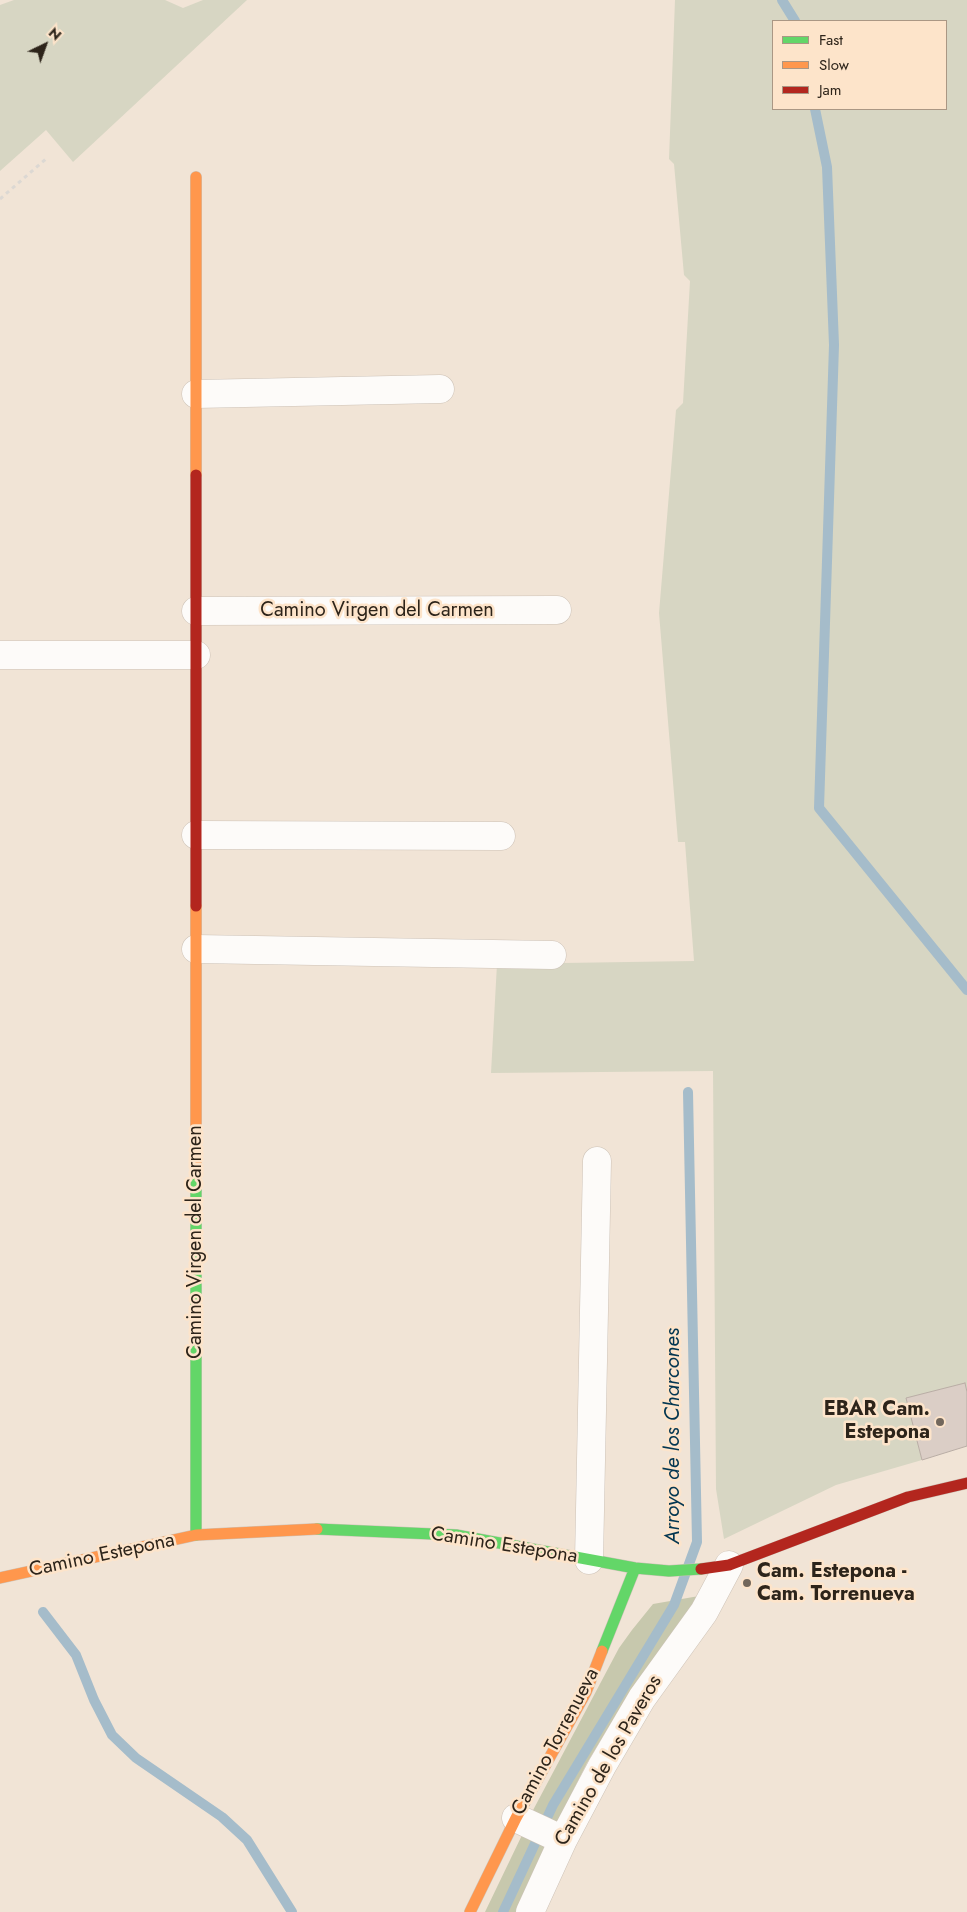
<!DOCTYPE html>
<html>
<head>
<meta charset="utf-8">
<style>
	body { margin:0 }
	#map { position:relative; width:967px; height:1912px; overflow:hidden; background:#f1e4d6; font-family:Jost,sans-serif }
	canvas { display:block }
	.legend { position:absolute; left:772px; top:20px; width:175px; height:90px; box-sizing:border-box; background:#fde4ca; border:1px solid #aa9784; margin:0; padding:6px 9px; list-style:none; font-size:15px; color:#2d241a }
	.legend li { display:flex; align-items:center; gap:10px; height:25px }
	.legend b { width:25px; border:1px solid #aa9784 }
	.north { position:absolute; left:20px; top:20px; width:50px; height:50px; -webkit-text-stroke:4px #fde4ca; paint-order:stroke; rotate:42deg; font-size:14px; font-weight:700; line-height:20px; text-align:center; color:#2d241a }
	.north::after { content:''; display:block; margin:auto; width:18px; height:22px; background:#2d241a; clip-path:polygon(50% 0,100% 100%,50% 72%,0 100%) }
</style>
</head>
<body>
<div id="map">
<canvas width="967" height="1912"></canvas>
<ul class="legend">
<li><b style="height:6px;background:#63d668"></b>Fast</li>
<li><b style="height:6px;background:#ff974d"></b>Slow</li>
<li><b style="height:6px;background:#b3261e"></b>Jam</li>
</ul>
<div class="north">N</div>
</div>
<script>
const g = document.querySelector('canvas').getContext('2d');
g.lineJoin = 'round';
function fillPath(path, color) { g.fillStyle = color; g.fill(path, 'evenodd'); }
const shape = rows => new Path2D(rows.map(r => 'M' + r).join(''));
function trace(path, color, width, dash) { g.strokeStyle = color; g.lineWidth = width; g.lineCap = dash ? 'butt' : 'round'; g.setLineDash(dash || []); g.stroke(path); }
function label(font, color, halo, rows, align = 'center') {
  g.font = font + ' Jost,sans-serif'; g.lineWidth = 5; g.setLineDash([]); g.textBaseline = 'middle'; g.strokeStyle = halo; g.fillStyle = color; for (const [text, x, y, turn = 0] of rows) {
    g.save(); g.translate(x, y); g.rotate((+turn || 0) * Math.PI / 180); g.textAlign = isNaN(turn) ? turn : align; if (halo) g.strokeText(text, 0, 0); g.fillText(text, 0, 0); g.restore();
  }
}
const green = shape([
	[14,0,165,0,183,8,203,0,247,0,73,162,46,130,0,171,0,5],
	[675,0,967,0,967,1392,964,1384,907,1398,922,1460,836,1485,724,1539,716,1489,713,1071,491,1073,497,964,694,961,685,842,678,842,659,613,676,410,683,403,690,281,684,275,674,164,669,159],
	[773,21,946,21,946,109,773,109]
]);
const forest = shape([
	[699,1596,616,1715,587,1763,556,1825,531,1814,619,1648,632,1630,653,1604],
	[523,1833,546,1844,516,1912,485,1912]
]);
const stream = shape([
	[782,0,795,21],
	[815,109,827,167,834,345,819,808,967,990],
	[43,1612,76,1655,94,1700,112,1735,136,1758,222,1817,247,1840,292,1912],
	[503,1912,553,1805,674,1605,697,1542,688,1092]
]);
const building = shape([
	[965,1383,967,1392,967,1446,922,1460,906,1398,965,1383]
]);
const path = shape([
	[0,199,47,158]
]);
const street = shape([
	[196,394,440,389],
	[196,611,557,610],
	[0,655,196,655],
	[196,835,501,836],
	[196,949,552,955],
	[589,1560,597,1161],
	[516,1818,563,1840],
	[530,1912,563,1840,602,1766,642,1698,704,1612,729,1565]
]);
const fast = shape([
	[196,1173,196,1535],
	[317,1529,456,1535,635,1568,669,1571,701,1569],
	[602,1651,635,1568]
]);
const slow = shape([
	[196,177,196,475],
	[196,906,196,1173],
	[0,1578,196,1535,317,1529],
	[470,1912,516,1818,586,1692,602,1651]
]);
const jam = shape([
	[196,475,196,906],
	[701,1569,729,1565,908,1497,967,1483]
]);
const markers = [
	[940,1422,5,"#72675c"],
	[747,1583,5,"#72675c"]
];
const streetNames = [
	["Camino Virgen del Carmen",377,611],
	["Camino Virgen del Carmen",196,1242,-90],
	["Camino Estepona",504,1546,9],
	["Camino Estepona",102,1556,-12],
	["Camino Torrenueva",556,1742,-62],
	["Camino de los Paveros",609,1761,-60]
];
const poiNames = [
	["EBAR Cam.",930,1410],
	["Estepona",930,1433],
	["Cam. Estepona -",757,1572,"left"],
	["Cam. Torrenueva",757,1595,"left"]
];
const waterNames = [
	["Arroyo de los Charcones",674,1436,-90]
];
fillPath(green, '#d7d6c3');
fillPath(forest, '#c7c8ad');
trace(stream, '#a5bcca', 10);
fillPath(building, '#dbcec6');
trace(building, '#b9ada5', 1);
trace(street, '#cdc2b7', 29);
trace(fast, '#cdc2b7', 12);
trace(slow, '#cdc2b7', 12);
trace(jam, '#cdc2b7', 12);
trace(path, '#dcd8d3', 3, [4, 4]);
trace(street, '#fdfbf9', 28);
trace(fast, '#63d668', 11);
trace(slow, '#ff974d', 11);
trace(jam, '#b3261e', 11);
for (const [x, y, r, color] of markers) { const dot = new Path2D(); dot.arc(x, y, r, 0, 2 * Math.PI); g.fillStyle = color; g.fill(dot); trace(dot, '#fde4ca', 2); }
label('20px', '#2d241a', '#fde4ca', streetNames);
label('bold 20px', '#2d241a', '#fde4ca', poiNames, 'right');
label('italic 21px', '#033651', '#fde4ca', waterNames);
</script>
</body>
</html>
